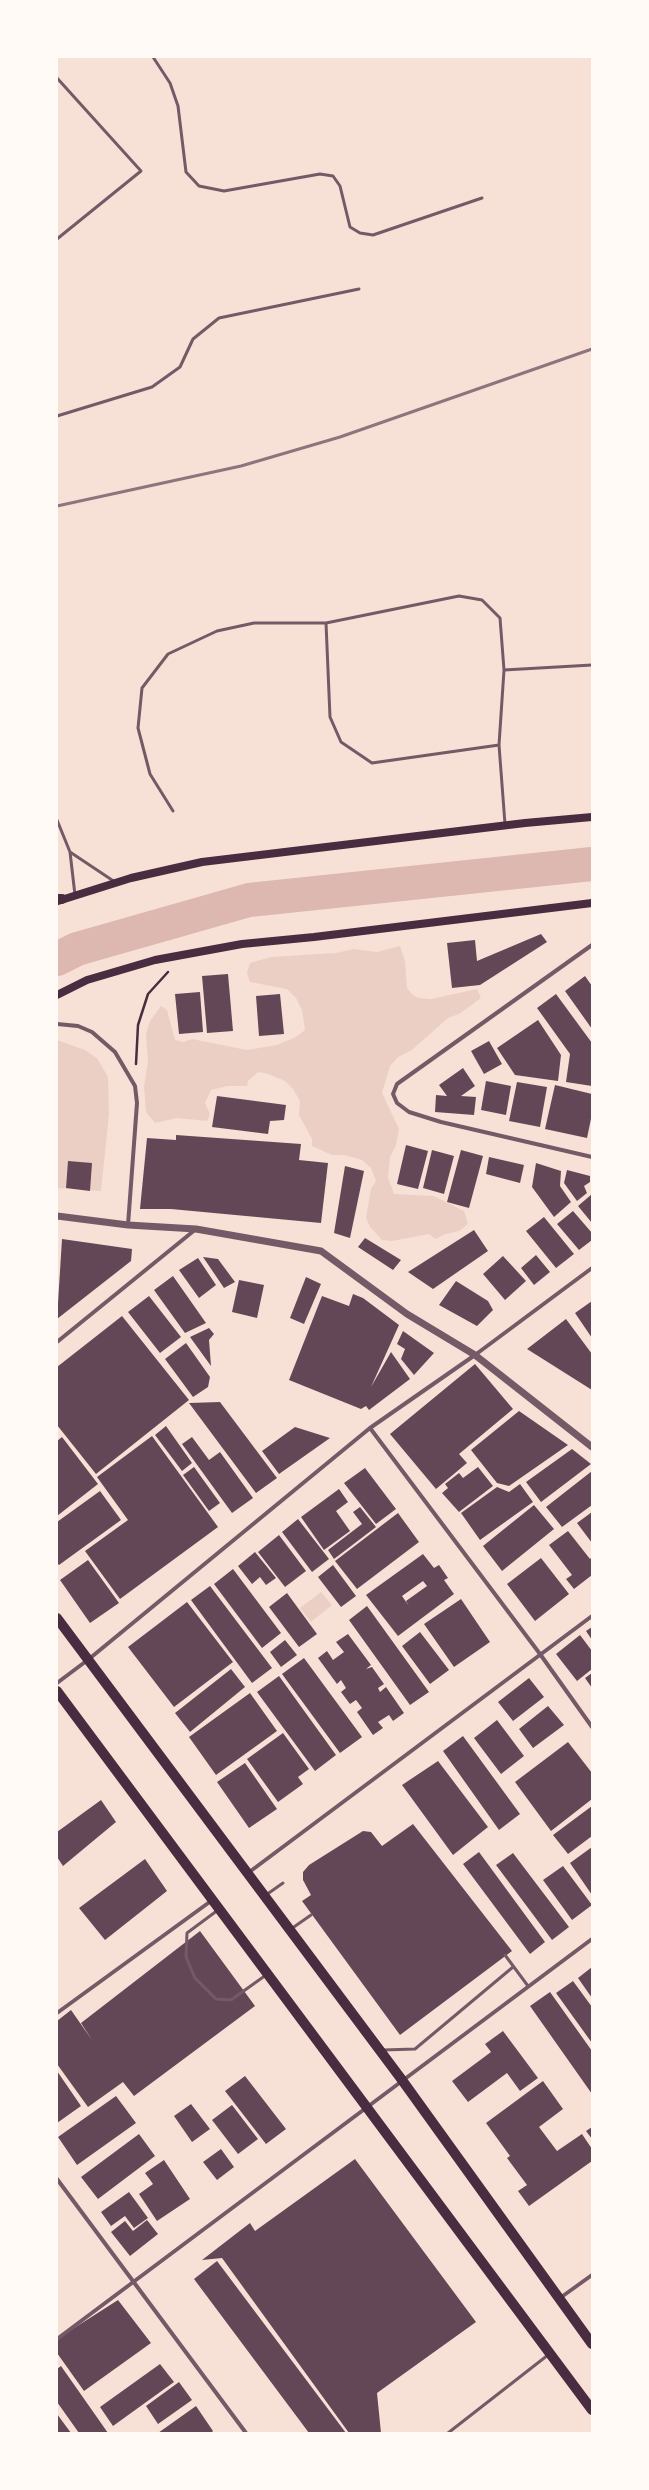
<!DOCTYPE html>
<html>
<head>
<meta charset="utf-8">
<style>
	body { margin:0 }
	#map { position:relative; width:649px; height:2490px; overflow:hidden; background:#f7e1d7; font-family:"Public Sans",sans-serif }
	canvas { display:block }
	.frame { position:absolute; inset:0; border:58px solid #fffaf5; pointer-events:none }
</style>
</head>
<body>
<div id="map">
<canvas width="649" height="2490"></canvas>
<div class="frame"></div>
</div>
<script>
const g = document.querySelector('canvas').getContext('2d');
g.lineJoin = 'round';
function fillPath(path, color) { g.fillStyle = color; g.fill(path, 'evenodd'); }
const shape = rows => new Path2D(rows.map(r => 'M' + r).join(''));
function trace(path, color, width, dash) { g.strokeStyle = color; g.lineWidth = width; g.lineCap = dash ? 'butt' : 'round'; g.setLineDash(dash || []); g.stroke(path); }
const green = shape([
	[400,946,405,961,407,988,413,995,418,998,431,999,477,989,481,998,459,1014,448,1018,412,1050,398,1057,390,1066,382,1093,399,1129,396,1145,390,1157,388,1177,394,1194,434,1196,464,1211,468,1224,459,1231,446,1234,435,1239,429,1234,392,1241,382,1240,370,1227,366,1218,371,1189,376,1181,371,1168,362,1160,344,1155,332,1155,312,1146,312,1139,299,1115,300,1101,293,1089,285,1081,268,1074,258,1072,248,1081,247,1086,227,1086,211,1090,205,1103,210,1114,207,1121,177,1118,155,1123,146,1112,144,1087,148,1061,146,1034,150,1021,161,1006,167,1010,175,1040,183,1042,192,1039,247,1050,277,1045,296,1037,305,1030,302,1010,296,998,287,989,250,982,247,973,250,963,271,957,336,953,354,949,377,952],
	[57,1040,85,1050,97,1058,108,1077,109,1114,101,1191,57,1188],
	[321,1592,332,1605,311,1622,300,1608]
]);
const river = shape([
	[57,959,77,949,249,900,592,864]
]);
const building = shape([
	[541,934,547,942,480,985,452,988,447,943,475,940,477,961],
	[228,974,233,1031,207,1033,202,976],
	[585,976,592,986,592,1029,565,991],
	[200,992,203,1032,179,1034,175,994],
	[280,994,284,1034,259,1036,256,996],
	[556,994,592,1043,592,1086,566,1082,570,1054,537,1008],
	[538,1020,561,1055,558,1081,515,1075,497,1048],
	[489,1041,502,1064,484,1074,471,1051],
	[463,1068,475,1086,461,1096,476,1097,474,1115,435,1112,436,1095,447,1096,439,1085],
	[486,1081,511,1086,506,1115,481,1110],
	[517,1082,547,1087,540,1127,509,1121],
	[555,1085,592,1094,592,1114,587,1138,545,1129],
	[217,1096,286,1105,284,1120,270,1121,268,1134,212,1127],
	[176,1135,301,1144,299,1160,328,1163,321,1223,171,1209,140,1209,147,1138,176,1140],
	[406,1145,428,1151,418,1189,397,1184],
	[432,1150,454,1156,444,1194,423,1188],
	[461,1150,483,1156,469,1208,447,1202],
	[489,1157,524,1165,520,1183,486,1174],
	[68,1161,92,1163,90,1191,66,1188],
	[536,1163,561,1171,560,1186,571,1202,554,1217,532,1187],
	[345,1166,364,1171,350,1238,334,1233],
	[567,1170,590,1176,590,1182,584,1186,587,1193,577,1201,564,1183],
	[592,1194,592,1223,578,1206],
	[573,1211,592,1233,592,1240,579,1250,557,1224],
	[544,1217,574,1254,556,1268,526,1231],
	[474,1230,488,1251,433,1289,408,1272],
	[365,1238,401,1260,393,1270,358,1247],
	[62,1239,132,1249,131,1261,57,1319],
	[536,1255,550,1272,534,1285,521,1268],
	[503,1256,526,1281,505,1300,483,1274],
	[203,1257,218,1259,235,1282,224,1288],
	[198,1258,216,1285,199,1298,179,1270],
	[173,1276,206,1323,185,1333,154,1290],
	[306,1277,321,1284,304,1324,290,1318],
	[239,1280,264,1285,257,1318,232,1312],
	[456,1281,488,1301,493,1310,477,1326,439,1305],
	[353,1294,363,1298,399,1325,371,1387,391,1352,410,1379,369,1410,366,1406,361,1409,289,1380,322,1296,349,1306],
	[149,1296,181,1337,160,1353,128,1312],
	[592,1301,592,1338,575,1313],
	[122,1316,189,1400,96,1474,57,1425,57,1367],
	[566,1319,592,1354,592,1390,527,1349],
	[209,1328,214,1334,209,1340,211,1366,190,1337],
	[403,1331,434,1353,414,1375,401,1359,405,1349,397,1344],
	[186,1343,210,1377,208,1387,193,1397,165,1359],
	[475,1364,513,1409,459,1454,467,1463,436,1489,390,1434],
	[220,1402,277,1478,256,1493,189,1403],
	[519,1411,568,1445,509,1486,497,1483,471,1450],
	[166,1426,192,1463,182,1471,155,1435],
	[295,1427,330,1438,279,1474,262,1451],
	[152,1436,218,1527,120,1599,85,1551,128,1520,97,1477],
	[62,1437,98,1484,57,1516,57,1441],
	[192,1437,209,1460,220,1452,253,1498,232,1513,182,1444],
	[572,1449,591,1464,541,1502,526,1482],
	[194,1467,220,1503,209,1511,183,1475],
	[478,1467,493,1486,459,1512,442,1493,448,1488,445,1484,459,1473,463,1478],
	[365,1468,396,1509,376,1524,344,1483],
	[592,1471,592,1505,562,1527,546,1507],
	[520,1484,533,1502,480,1540,461,1513,497,1487,509,1492],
	[339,1489,348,1502,336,1511,350,1531,324,1550,301,1517],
	[100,1491,121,1520,59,1565,57,1563,57,1522],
	[534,1505,554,1529,502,1571,483,1546],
	[360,1507,376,1527,334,1559,328,1550,362,1524,353,1512],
	[592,1512,592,1543,577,1523],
	[398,1513,419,1542,357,1589,335,1561],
	[298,1519,329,1559,312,1572,282,1532],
	[568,1531,590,1559,592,1557,592,1575,574,1589,566,1579,572,1575,549,1545],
	[279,1535,306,1571,285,1587,258,1552],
	[255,1552,276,1578,266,1585,260,1577,252,1584,238,1566],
	[423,1554,434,1568,439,1565,448,1578,444,1580,454,1594,398,1636,366,1595],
	[423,1581,427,1586,406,1601,409,1606,402,1596],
	[541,1558,569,1594,535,1621,507,1584],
	[88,1560,119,1603,90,1623,60,1580],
	[333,1565,356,1596,341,1607,318,1577],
	[233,1569,281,1633,262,1648,214,1584],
	[210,1586,272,1668,252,1683,191,1600],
	[287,1593,317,1634,299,1647,269,1607],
	[461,1599,490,1642,454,1667,424,1624],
	[187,1602,233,1662,174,1707,128,1647],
	[367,1606,429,1692,410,1705,349,1620],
	[592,1627,592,1640,586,1631],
	[420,1632,449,1670,430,1684,402,1646],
	[348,1634,371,1665,366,1669,372,1667,384,1684,378,1688,380,1692,386,1687,404,1713,393,1721,389,1715,378,1722,383,1728,373,1735,357,1712,362,1708,356,1700,350,1704,341,1692,346,1688,341,1680,337,1684,318,1658,327,1651,333,1660,344,1652,336,1642],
	[580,1635,592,1651,592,1669,577,1681,556,1654],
	[285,1640,297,1655,281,1667,270,1652],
	[304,1658,362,1737,340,1753,282,1674],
	[231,1669,245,1687,190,1732,175,1713],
	[592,1673,592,1688,585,1678],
	[279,1676,336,1755,315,1771,257,1692],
	[529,1678,544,1697,513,1721,498,1702],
	[250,1693,277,1731,216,1775,189,1737],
	[548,1706,564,1725,533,1748,519,1729],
	[497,1720,524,1756,501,1774,474,1738],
	[283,1733,309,1769,298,1777,303,1784,278,1802,247,1759],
	[463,1736,520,1814,499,1830,443,1751],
	[568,1742,592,1773,592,1799,551,1831,515,1782],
	[438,1761,488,1827,453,1855,402,1785],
	[245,1763,277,1809,249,1828,217,1782],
	[101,1800,116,1822,63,1866,57,1857,57,1832],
	[592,1806,592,1836,568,1854,553,1835],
	[413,1824,512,1951,400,2035,302,1901,311,1895,303,1880,303,1872,309,1865,363,1831,371,1832,382,1846],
	[592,1847,592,1895,570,1863],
	[479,1852,545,1942,530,1954,463,1864],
	[513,1853,569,1927,552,1940,496,1865],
	[145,1859,167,1891,105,1940,79,1908],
	[563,1866,592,1905,572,1920,543,1880],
	[200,1931,255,2006,134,2096,123,2082,88,2107,57,2064,57,2021,71,2010,92,2040,81,2023],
	[592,1967,592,1998,578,1978],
	[573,1981,592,2007,592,2043,556,1993],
	[550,1992,592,2051,592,2094,530,2006],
	[503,2031,538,2078,520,2091,507,2073,468,2102,452,2081,491,2052,485,2044],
	[57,2071,81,2106,57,2123],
	[245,2076,286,2129,266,2144,225,2091],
	[543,2081,563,2109,539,2127,557,2151,582,2134,592,2149,592,2161,529,2206,518,2191,527,2185,507,2158,510,2156,486,2123],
	[116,2096,136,2123,77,2165,58,2137],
	[191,2104,210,2129,192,2142,174,2116],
	[232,2105,258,2139,238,2154,212,2120],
	[592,2127,592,2139,586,2131],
	[139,2134,155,2156,98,2199,81,2177],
	[221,2149,234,2167,217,2180,203,2162],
	[355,2159,476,2322,377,2393,381,2433,349,2433,222,2258,202,2260,250,2223,255,2231],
	[164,2160,190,2199,157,2221,139,2194,153,2184,145,2173],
	[129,2192,148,2218,134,2228,125,2216,111,2226,101,2212],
	[147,2220,158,2234,130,2256,111,2232,125,2221,133,2231],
	[217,2261,346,2433,309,2433,194,2279],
	[118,2300,151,2343,84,2391,57,2353,57,2339],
	[160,2364,174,2382,113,2426,100,2407],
	[61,2366,108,2433,79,2433,57,2402,57,2369],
	[179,2382,192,2400,158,2424,146,2406],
	[196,2406,213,2431,211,2433,158,2433],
	[57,2414,71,2433,57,2433]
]);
const path = shape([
	[136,1064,138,1025,148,994,168,972]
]);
const service = shape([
	[153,57,170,83,178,106,186,172,199,186,224,191,320,174,333,176,340,186,350,227,360,233,373,235,482,198],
	[57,78,141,171,57,239],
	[57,416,152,387,180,367,193,339,219,318,359,289],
	[504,670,592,665],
	[499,745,372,763,341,742,330,717,326,623,459,596,482,600,500,618,504,670,499,745,505,824],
	[173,811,150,774,138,728,142,688,168,654,217,631,254,623,326,623],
	[57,820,70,852,75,895],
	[70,852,115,882],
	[266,1895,283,1883],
	[218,1910,187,1933,186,1957,195,1978,216,1999,231,2000,266,1975],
	[291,1929,311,1915],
	[505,1955,528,1986],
	[383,2050,415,2049,513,1967],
	[448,2433,548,2355]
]);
const minor = shape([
	[592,945,397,1084,393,1094,397,1103,409,1112,441,1122,592,1157],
	[57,1024,78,1026,92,1032,115,1052,135,1086,137,1103,128,1225],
	[57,1342,196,1229],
	[370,1428,540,1654,592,1727],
	[57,1683,89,1659,370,1428,475,1355,592,1268],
	[248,1873,592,1616],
	[57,2013,211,1901],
	[57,2179,246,2433],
	[560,2298,592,2275],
	[57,2339,592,1939]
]);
const tertiary = shape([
	[57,1216,128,1225,196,1229,321,1251,407,1314,475,1355,592,1447]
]);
const secondary = shape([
	[58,901,131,878,202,862,525,823,592,817],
	[57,995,87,980,155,960,242,944,314,937,592,903]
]);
const primary = shape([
	[57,899,62,899],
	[57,1618,402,2080,592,2344],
	[57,1691,592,2410]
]);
const rail = shape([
	[57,506,241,466,340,437,592,349]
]);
fillPath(green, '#ebcfc5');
trace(river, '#dcb8b0', 34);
fillPath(building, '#644757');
trace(path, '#4a2c40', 2.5);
trace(service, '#755966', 3);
trace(minor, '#755966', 4);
trace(tertiary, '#755966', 7);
trace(secondary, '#4a2c40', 8);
trace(primary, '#4a2c40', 10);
trace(rail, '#8f747c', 3);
</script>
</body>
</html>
